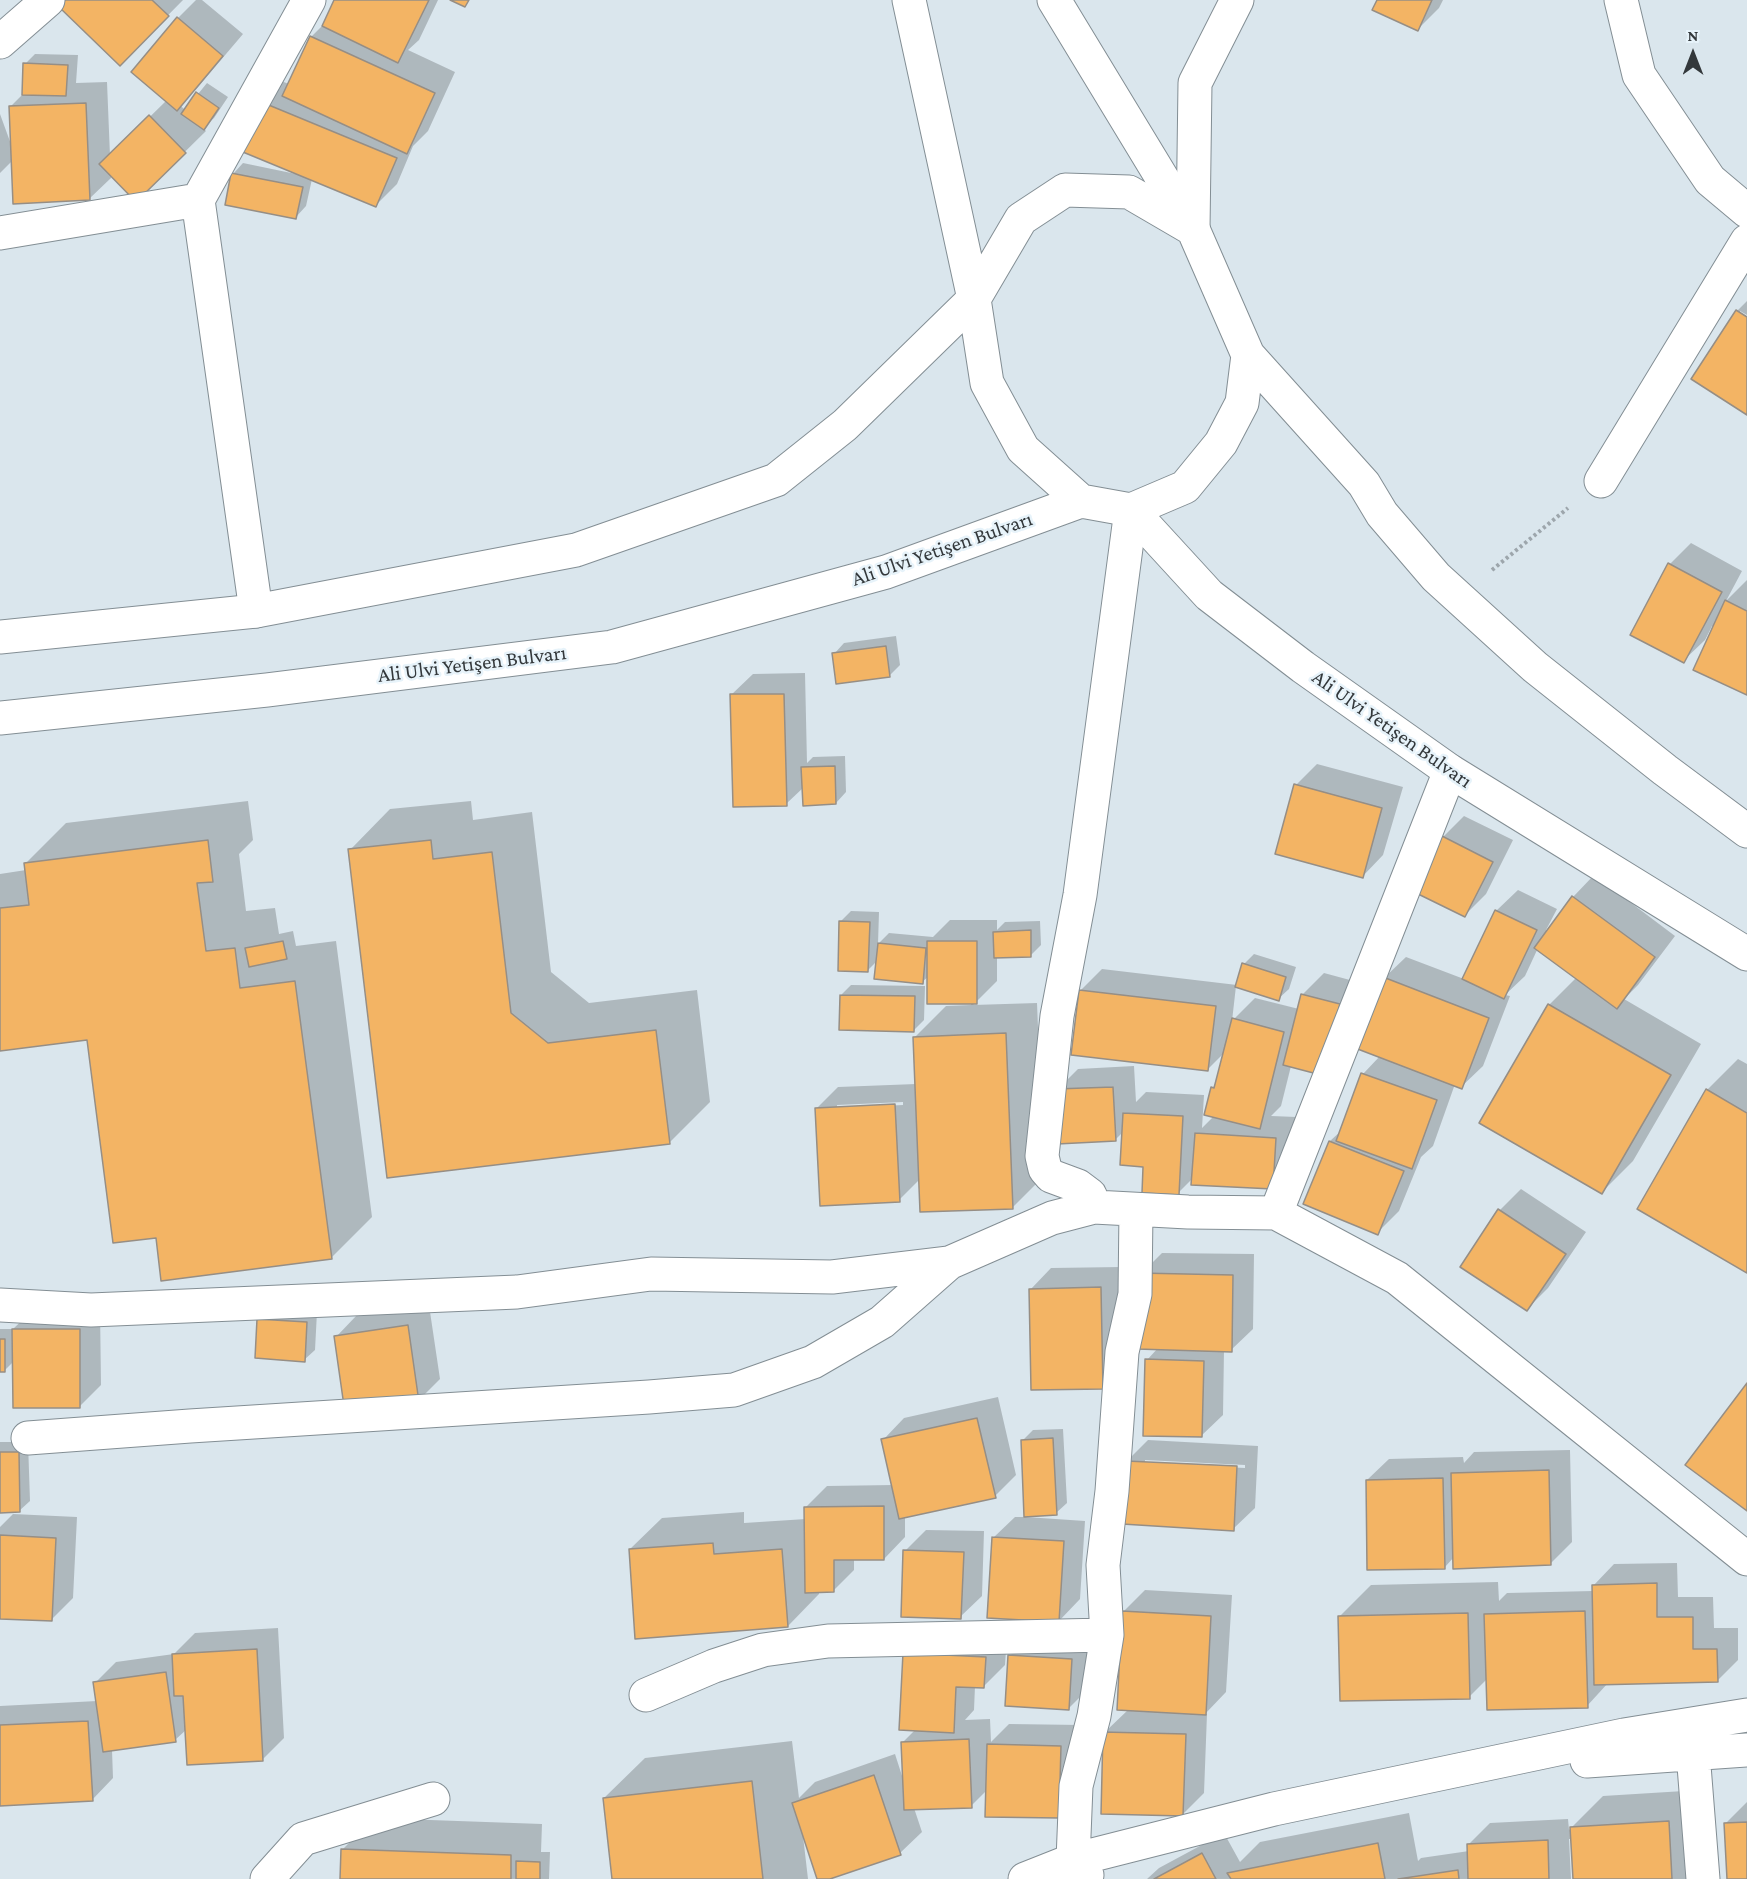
<!DOCTYPE html>
<html>
<head>
<meta charset="utf-8">
<style>
	body { margin:0 }
	#map { position:relative; width:1747px; height:1879px; overflow:hidden; background:#dae6ed; font-family:"Crimson Pro",serif }
	canvas { display:block }
	.north { position:absolute; left:1663px; top:24px; width:60px; height:60px; -webkit-text-stroke:4px #e7f3fa; paint-order:stroke; rotate:0deg; font-size:16px; font-weight:700; line-height:24px; text-align:center; color:#33383b }
	.north::after { content:''; display:block; margin:auto; width:21px; height:27px; background:#33383b; clip-path:polygon(50% 0,100% 100%,50% 72%,0 100%) }
</style>
</head>
<body>
<div id="map">
<canvas width="1747" height="1879"></canvas>
<div class="north">N</div>
</div>
<script>
const g = document.querySelector('canvas').getContext('2d');
g.lineJoin = 'round';
function fillPath(path, color) { g.fillStyle = color; g.fill(path, 'evenodd'); }
const shape = rows => new Path2D(rows.map(r => 'M' + r).join(''));
function trace(path, color, width, dash) { g.strokeStyle = color; g.lineWidth = width; g.lineCap = dash ? 'butt' : 'round'; g.setLineDash(dash || []); g.stroke(path); }
function label(font, color, halo, rows, align = 'center') {
  g.font = font + ' "Crimson Pro",serif'; g.lineWidth = 5; g.setLineDash([]); g.textBaseline = 'middle'; g.strokeStyle = halo; g.fillStyle = color; for (const [text, x, y, turn = 0] of rows) {
    g.save(); g.translate(x, y); g.rotate((+turn || 0) * Math.PI / 180); g.textAlign = isNaN(turn) ? turn : align; if (halo) g.strokeText(text, 0, 0); g.fillText(text, 0, 0); g.restore();
  }
}
const shadow = shape([
	[67,0,183,0,120,64],
	[196,0,202,0,243,34,198,87,180,105,185,110,207,83,228,97,214,118,203,128,206,131,136,200,111,174,111,178,89,199,13,160,0,173,0,114,12,147,11,106,23,94,25,64,35,54,78,55,76,83,107,82,110,156,167,100,178,18],
	[336,0,438,0,419,40,408,50,455,72,428,131,413,146,397,184,376,205,312,179,306,206,296,217,233,174,243,163,296,174,240,149,281,81,289,84,311,37,324,24],
	[1379,0,1443,0,1439,8,1417,30],
	[1747,301,1747,315,1740,311,1740,314,1747,319,1747,413,1737,311],
	[1691,543,1742,571,1726,601,1747,580,1747,694,1714,627,1712,626,1705,640,1683,661,1670,564],
	[896,636,900,665,889,676,834,654,844,643],
	[805,673,807,763,813,757,845,756,846,792,836,803,804,787,786,804,731,695,753,674],
	[1317,764,1403,787,1383,855,1362,877,1296,785],
	[248,801,253,840,239,854,246,911,275,908,279,934,293,931,296,946,336,941,372,1217,331,1258,157,1236,88,1038,0,1049,0,874,26,870,25,864,66,823],
	[471,801,473,820,532,812,551,972,589,1003,697,990,710,1102,670,1142,388,1176,350,850,390,809],
	[1464,816,1513,840,1486,894,1465,915,1443,837],
	[1594,875,1675,936,1638,985,1624,999,1701,1044,1633,1161,1602,1192,1549,1005,1577,977,1538,948,1525,976,1505,995,1510,996,1483,1066,1461,1087,1455,1084,1433,1146,1421,1157,1399,1211,1377,1233,1305,1203,1330,1141,1341,1131,1363,1074,1380,1056,1384,978,1406,957,1464,979,1496,911,1518,890,1557,909,1546,930,1548,931,1573,897],
	[851,911,879,912,878,944,889,933,933,937,950,920,997,920,997,930,1005,922,1040,921,1041,945,1031,955,997,957,997,981,973,1005,1037,1003,1044,1176,1012,1208,920,1179,899,1200,817,1108,838,1087,916,1084,915,1037,946,1006,971,1005,971,1002,929,976,922,982,877,961,867,971,840,922],
	[903,1102,903,1105,837,1108,837,1105],
	[1254,954,1296,967,1289,989,1278,999,1236,986,1232,1021,1255,998,1299,1009,1302,995,1324,973,1361,983,1291,1066,1281,1106,1271,1116,1297,1117,1272,1188,1193,1178,1178,1193,1145,1166,1123,1132,1115,1140,1057,1090,1078,1069,1134,1066,1136,1102,1146,1092,1204,1095,1202,1128,1214,1116,1212,1088,1217,1083,1225,1052,1207,1070,1081,990,1102,969,1237,985,1244,964],
	[851,985,925,986,924,1020,914,1030,841,995],
	[1738,1059,1747,1064,1747,1271,1707,1090],
	[1521,1189,1586,1232,1548,1288,1527,1309,1462,1266,1500,1210],
	[1162,1253,1254,1254,1253,1329,1231,1350,1224,1350,1223,1415,1201,1436,1147,1360,1158,1348,1141,1274],
	[1121,1267,1123,1366,1102,1387,1030,1290,1051,1268],
	[429,1305,440,1379,418,1401,336,1337,357,1315],
	[35,1308,100,1308,101,1385,80,1406,14,1361,4,1371,0,1371,0,1329,13,1329],
	[317,1312,315,1350,304,1360,259,1319],
	[998,1397,1016,1475,995,1496,905,1516,905,1537,884,1559,854,1559,854,1570,833,1591,819,1591,819,1594,788,1626,630,1549,662,1518,744,1512,744,1523,806,1519,806,1507,827,1486,893,1485,883,1440,904,1418],
	[1063,1429,1067,1503,1056,1513,1026,1515,1026,1517,1085,1521,1080,1599,1059,1621,993,1538,1015,1517,1025,1517,1022,1441,1033,1430],
	[1148,1440,1258,1446,1255,1508,1233,1529,1127,1461],
	[1145,1460,1245,1465,1245,1468,1145,1463],
	[0,1442,28,1442,30,1501,19,1511,0,1511],
	[1570,1450,1572,1542,1550,1564,1454,1557,1445,1567,1367,1480,1389,1459,1463,1457,1464,1463,1474,1452],
	[13,1514,77,1517,73,1598,51,1620,0,1617,0,1527],
	[926,1530,984,1531,982,1596,960,1617,905,1551],
	[1677,1563,1678,1597,1713,1597,1714,1628,1738,1628,1738,1660,1717,1681,1608,1683,1587,1706,1487,1679,1469,1697,1340,1616,1371,1585,1498,1582,1499,1601,1507,1593,1593,1591,1593,1586,1614,1564],
	[1145,1590,1232,1595,1226,1692,1205,1714,1207,1714,1204,1793,1183,1814,1105,1732,1129,1709,1124,1611],
	[278,1628,284,1738,263,1759,187,1729,175,1740,112,1750,113,1778,92,1800,0,1804,0,1706,97,1701,95,1683,116,1662,174,1654,195,1633],
	[1031,1635,1092,1638,1090,1687,1069,1708,1010,1656],
	[1007,1636,1005,1665,983,1687,975,1686,974,1710,965,1720,990,1719,991,1742,1009,1724,1081,1725,1079,1796,987,1790,971,1806,914,1808,922,1832,900,1853,825,1879,819,1879,803,1836,808,1879,613,1879,604,1798,645,1758,792,1741,799,1798,815,1782,895,1754,903,1779,903,1742,916,1729,905,1653],
	[1700,1790,1705,1879,1575,1879,1572,1839,1569,1839,1571,1879,1147,1879,1159,1868,1224,1833,1240,1862,1260,1842,1409,1813,1418,1861,1421,1858,1469,1851,1468,1845,1490,1823,1568,1819,1569,1830,1603,1796],
	[1747,1802,1747,1879,1728,1879,1726,1823],
	[374,1818,542,1824,541,1852,550,1852,549,1879,341,1879,342,1850]
]);
const building = shape([
	[65,0,152,0,169,16,120,66,59,7,65,0],
	[334,0,429,0,398,63,322,26,334,0],
	[450,0,469,0,465,7,450,0],
	[1377,0,1432,0,1418,31,1372,10,1377,0],
	[177,17,223,56,177,111,131,72,177,17],
	[310,36,435,93,407,154,282,96,310,36],
	[23,63,68,65,66,96,22,95,23,63],
	[196,92,219,108,204,130,181,114,196,92],
	[259,101,397,158,376,207,238,150,259,101],
	[86,103,90,200,13,204,9,106,86,103],
	[149,115,186,153,136,202,99,164,149,115],
	[231,173,303,187,296,219,225,205,231,173],
	[1736,310,1747,317,1747,415,1691,379,1736,310],
	[1668,563,1722,592,1684,663,1630,635,1668,563],
	[1725,600,1747,611,1747,695,1693,670,1725,600],
	[886,646,890,677,836,684,832,653,886,646],
	[730,694,784,694,787,806,733,807,730,694],
	[835,766,836,804,803,806,801,767,835,766],
	[1294,784,1382,808,1363,878,1275,854,1294,784],
	[1442,836,1493,862,1465,917,1414,892,1442,836],
	[208,840,213,882,197,883,206,951,235,948,240,988,295,981,332,1259,161,1281,156,1238,113,1243,87,1040,0,1051,0,908,29,905,24,863,208,840],
	[431,840,433,859,492,852,511,1013,548,1043,656,1030,670,1144,387,1178,348,849,431,840],
	[1572,896,1655,957,1617,1009,1534,948,1572,896],
	[1495,910,1537,930,1504,999,1462,979,1495,910],
	[839,921,870,922,868,972,838,971,839,921],
	[1031,930,1031,957,994,958,993,932,1031,930],
	[283,941,287,959,249,967,245,948,283,941],
	[927,941,977,941,977,1004,927,1004,927,941],
	[878,943,926,948,923,984,874,979,878,943],
	[1242,963,1286,977,1279,1001,1235,987,1242,963],
	[1383,977,1489,1018,1462,1089,1355,1048,1383,977],
	[1079,990,1216,1006,1208,1071,1071,1055,1079,990],
	[1301,994,1340,1004,1321,1075,1283,1065,1301,994],
	[840,995,915,996,914,1032,839,1030,840,995],
	[1548,1004,1671,1075,1602,1194,1479,1123,1548,1004],
	[1232,1018,1284,1032,1260,1129,1204,1115,1211,1087,1214,1088,1232,1018],
	[1006,1033,1013,1209,920,1212,913,1037,1006,1033],
	[1361,1073,1437,1100,1412,1169,1336,1141,1361,1073],
	[1113,1087,1116,1141,1057,1144,1055,1089,1113,1087],
	[1706,1089,1747,1113,1747,1273,1637,1209,1706,1089],
	[895,1104,900,1202,820,1206,815,1108,895,1104],
	[1123,1113,1183,1116,1179,1195,1142,1193,1143,1167,1120,1165,1123,1113],
	[1195,1133,1276,1138,1273,1189,1191,1185,1195,1133],
	[1329,1141,1404,1171,1378,1235,1303,1204,1329,1141],
	[1498,1209,1566,1254,1527,1311,1460,1267,1498,1209],
	[1139,1273,1233,1275,1232,1352,1137,1349,1139,1273],
	[1101,1287,1103,1389,1031,1390,1029,1289,1101,1287],
	[257,1319,307,1322,305,1362,255,1358,257,1319],
	[408,1325,419,1402,345,1413,334,1336,408,1325],
	[12,1329,80,1329,80,1408,13,1408,12,1329],
	[0,1339,5,1339,5,1372,0,1372,0,1339],
	[1145,1359,1204,1361,1202,1437,1143,1436,1145,1359],
	[1747,1383,1747,1511,1685,1465,1747,1383],
	[977,1418,996,1498,899,1519,881,1439,977,1418],
	[1053,1438,1057,1515,1024,1517,1021,1440,1053,1438],
	[0,1452,19,1452,20,1512,0,1513,0,1452],
	[1126,1461,1237,1466,1234,1531,1122,1524,1126,1461],
	[1549,1470,1551,1565,1453,1569,1451,1473,1549,1470],
	[1443,1478,1445,1569,1367,1570,1366,1480,1443,1478],
	[884,1506,884,1560,834,1560,834,1592,805,1593,804,1507,884,1506],
	[0,1535,56,1538,52,1621,0,1619,0,1535],
	[992,1537,1064,1541,1059,1622,987,1618,992,1537],
	[713,1543,714,1554,782,1549,788,1627,635,1639,629,1549,713,1543],
	[903,1550,964,1552,961,1619,901,1617,903,1550],
	[1657,1583,1657,1617,1693,1617,1693,1649,1717,1649,1718,1682,1594,1685,1592,1585,1657,1583],
	[1122,1611,1211,1616,1206,1715,1117,1710,1122,1611],
	[1585,1611,1588,1708,1487,1710,1484,1614,1585,1611],
	[1468,1613,1470,1699,1340,1701,1338,1616,1468,1613],
	[257,1649,263,1761,187,1765,183,1696,174,1696,172,1654,257,1649],
	[903,1653,986,1657,984,1688,956,1687,954,1733,899,1730,903,1653],
	[1008,1655,1072,1659,1069,1710,1005,1706,1008,1655],
	[166,1672,176,1742,103,1752,93,1682,166,1672],
	[88,1721,93,1801,0,1806,0,1725,88,1721],
	[1103,1732,1186,1734,1183,1816,1101,1814,1103,1732],
	[969,1739,972,1808,904,1810,901,1742,969,1739],
	[987,1744,1061,1746,1059,1818,985,1817,987,1744],
	[874,1775,901,1855,830,1879,817,1879,792,1803,874,1775],
	[752,1781,763,1879,612,1879,603,1798,752,1781],
	[1669,1821,1672,1879,1573,1879,1570,1827,1669,1821],
	[1747,1822,1747,1879,1727,1879,1724,1823,1747,1822],
	[1548,1840,1549,1879,1468,1879,1467,1844,1548,1840],
	[1378,1843,1385,1879,1231,1879,1227,1873,1378,1843],
	[341,1849,511,1855,511,1879,340,1879,341,1849],
	[1202,1853,1216,1879,1154,1879,1202,1853],
	[516,1861,540,1862,540,1879,516,1879,516,1861],
	[1458,1870,1459,1879,1398,1879,1458,1870]
]);
const path = shape([
	[1492,570,1568,508]
]);
const street = shape([
	[1621,0,1639,75,1710,180,1747,211],
	[0,42,48,0],
	[0,233,198,200],
	[1601,481,1747,241],
	[256,611,198,200,309,0],
	[1094,1207,1090,1195,1078,1186,1051,1176,1045,1169,1042,1156,1057,1016,1080,895,1131,510],
	[1276,1213,1450,771],
	[0,1305,91,1310,517,1292,651,1274,832,1277,949,1263,1052,1218,1094,1207,1188,1212,1276,1213,1397,1278,1747,1559],
	[28,1438,190,1426,649,1397,734,1390,813,1362,882,1322,949,1263],
	[646,1695,714,1666,763,1650,828,1641,1107,1635],
	[1693,1753,1703,1879],
	[1587,1761,1747,1750],
	[1087,1875,1073,1860,1076,1786,1094,1716,1107,1635,1103,1565,1112,1491,1122,1352,1135,1294,1136,1210],
	[267,1879,303,1839,433,1799],
	[1025,1879,1073,1860,1274,1809,1624,1735,1747,1715]
]);
const secondary = shape([
	[1054,0,1193,229,1248,355,1364,484,1382,514,1436,577,1535,667,1665,770,1747,831],
	[1081,501,1023,449,987,383,974,299,1021,219,1065,190,1129,192,1189,227],
	[1131,510,1185,487,1221,443,1242,403,1248,355],
	[0,637,256,611,576,550,776,480,845,425,974,299,909,0],
	[0,718,267,690,612,647,886,572,1081,501,1131,510,1209,595,1303,667,1450,771,1747,954]
]);
const primary = shape([
	[1193,229,1195,83,1237,0]
]);
const streetNames = [
	["Ali Ulvi Yetişen Bulvarı",942,549,-19],
	["Ali Ulvi Yetişen Bulvarı",472,664,-7],
	["Ali Ulvi Yetişen Bulvarı",1392,729,35]
];
fillPath(shadow, '#0003');
fillPath(building, '#f3b464');
trace(building, '#968e85', 1.5);
trace(street, '#838e94', 35);
trace(secondary, '#838e94', 35);
trace(primary, '#838e94', 35);
trace(path, '#9da6ac', 4, [3, 3]);
trace(street, '#fff', 33);
trace(secondary, '#fff', 33);
trace(primary, '#fff', 33);
label('21px', '#33383b', '#e7f3fa', streetNames);
</script>
</body>
</html>
